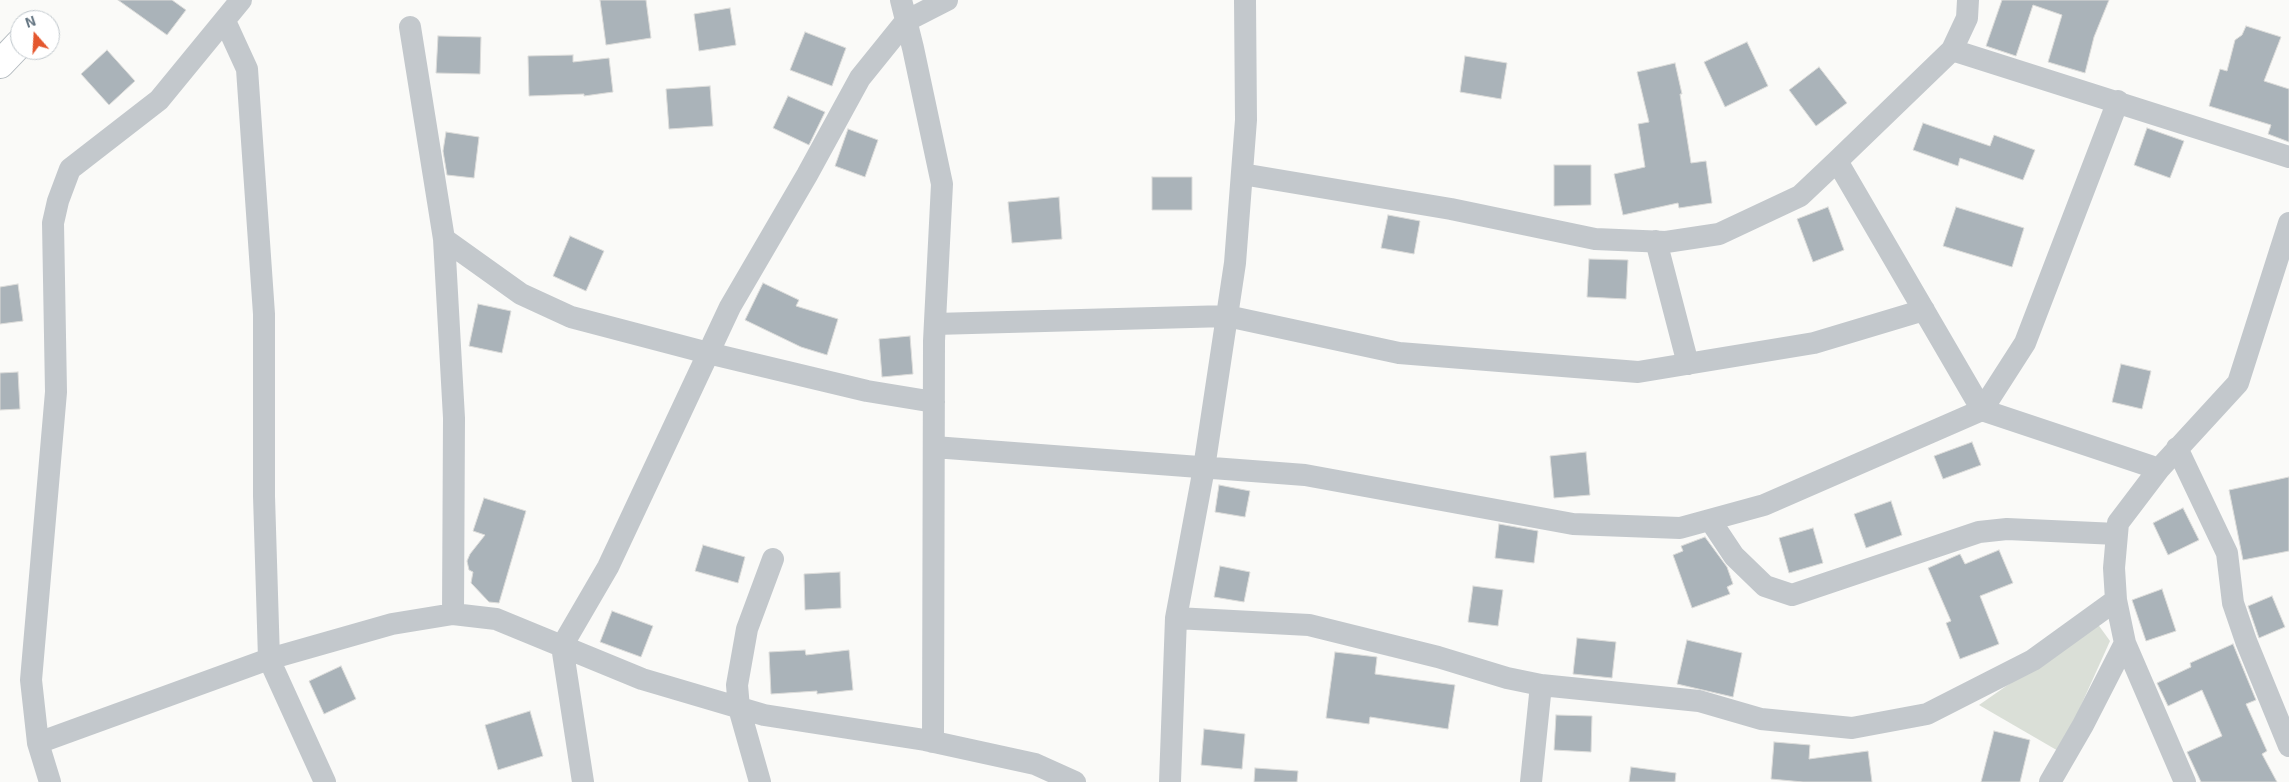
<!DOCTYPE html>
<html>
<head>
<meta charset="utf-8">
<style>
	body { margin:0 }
	#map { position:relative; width:2289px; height:782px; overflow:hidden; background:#fafaf8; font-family:"Exo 2",sans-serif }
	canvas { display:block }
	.north { position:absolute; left:10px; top:10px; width:50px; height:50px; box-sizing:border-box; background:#fff; border:1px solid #c1c8cd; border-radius:50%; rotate:341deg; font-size:14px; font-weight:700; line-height:20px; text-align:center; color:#657683 }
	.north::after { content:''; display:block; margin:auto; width:18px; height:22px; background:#e4572e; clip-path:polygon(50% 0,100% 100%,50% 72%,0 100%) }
</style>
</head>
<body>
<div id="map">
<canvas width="2289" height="782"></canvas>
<div class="north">N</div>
</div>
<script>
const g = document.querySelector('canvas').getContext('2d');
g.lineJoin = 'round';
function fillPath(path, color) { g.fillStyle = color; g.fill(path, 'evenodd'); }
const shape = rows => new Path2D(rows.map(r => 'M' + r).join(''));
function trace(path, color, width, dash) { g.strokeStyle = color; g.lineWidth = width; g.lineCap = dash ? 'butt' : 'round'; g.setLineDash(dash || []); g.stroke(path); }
const green = shape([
	[2097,623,2110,641,2060,752,1979,705]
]);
const building = shape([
	[118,0,172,0,186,10,167,35,118,0],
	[600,0,646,0,651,38,606,45,600,0],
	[2002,0,2109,0,2094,37,2085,73,2048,62,2062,15,2033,5,2016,56,1986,46,2002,0],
	[730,8,736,45,699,51,694,14,730,8],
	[2246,26,2281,37,2264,81,2289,89,2289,142,2268,134,2271,125,2209,106,2220,69,2227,71,2235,40,2242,35,2246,26],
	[805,32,846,48,832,86,790,70,805,32],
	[438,36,481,37,480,74,436,73,438,36],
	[1747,42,1768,86,1725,107,1704,62,1747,42],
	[107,50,135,81,109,105,81,74,107,50],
	[573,55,573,62,609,58,613,92,584,96,584,94,529,96,528,56,573,55],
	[1465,56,1507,63,1501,99,1460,92,1465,56],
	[1675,63,1682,94,1680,94,1691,163,1706,161,1712,203,1679,208,1678,203,1623,215,1614,174,1645,167,1638,124,1649,122,1637,72,1675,63],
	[1819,67,1847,103,1816,126,1789,90,1819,67],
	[710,86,713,126,669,129,666,89,710,86],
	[788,96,825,112,809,145,773,128,788,96],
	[1923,123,1990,146,1994,135,2035,150,2023,180,1960,158,1958,166,1913,150,1923,123],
	[2147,128,2184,141,2170,178,2134,165,2147,128],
	[848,129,878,140,865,177,835,166,848,129],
	[446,132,479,137,474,178,447,175,443,151,446,132],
	[1554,165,1591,165,1591,205,1554,206,1554,165],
	[1152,177,1192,177,1192,210,1152,210,1152,177],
	[1059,197,1062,239,1012,243,1008,202,1059,197],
	[1828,207,1844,250,1813,262,1797,219,1828,207],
	[1956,207,2024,228,2012,267,1943,246,1956,207],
	[1388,215,1420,221,1414,254,1381,248,1388,215],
	[570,236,604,251,586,291,553,276,570,236],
	[1589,259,1628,260,1626,299,1587,297,1589,259],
	[763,283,799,300,796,306,838,319,827,355,801,347,745,320,763,283],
	[18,284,23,321,0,324,0,287,18,284],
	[478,304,511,311,502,353,469,346,478,304],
	[910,336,913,374,882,377,879,339,910,336],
	[2121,364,2151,371,2142,409,2112,402,2121,364],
	[18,372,20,409,0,410,0,373,18,372],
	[1972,442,1981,465,1943,479,1934,456,1972,442],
	[1586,452,1590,495,1554,498,1550,456,1586,452],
	[2289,477,2289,551,2243,560,2229,490,2289,477],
	[1219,485,1250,491,1245,517,1215,512,1219,485],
	[484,498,526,511,499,603,489,602,471,583,473,572,469,570,467,561,470,554,485,535,473,531,484,498],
	[1891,501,1902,535,1866,548,1854,514,1891,501],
	[2183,508,2199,540,2168,555,2153,523,2183,508],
	[1499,524,1538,531,1534,563,1495,558,1499,524],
	[1813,528,1823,563,1789,573,1779,538,1813,528],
	[1705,537,1727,567,1733,584,1727,587,1730,594,1692,608,1673,555,1683,551,1681,546,1705,537],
	[703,545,745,557,738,583,695,571,703,545],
	[1999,550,2013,583,1980,596,1999,644,1960,659,1946,623,1951,621,1928,568,1960,554,1965,564,1999,550],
	[1220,566,1250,572,1244,602,1214,597,1220,566],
	[840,572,841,608,805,610,804,574,840,572],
	[1473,586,1503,590,1498,626,1468,622,1473,586],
	[2162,589,2176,631,2146,641,2132,600,2162,589],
	[2272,596,2285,627,2259,638,2248,606,2272,596],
	[612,611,653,626,641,657,600,642,612,611],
	[1577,638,1616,642,1612,678,1573,674,1577,638],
	[1687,640,1742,653,1733,697,1677,684,1687,640],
	[2233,644,2256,700,2246,704,2267,751,2262,754,2277,782,2201,782,2187,752,2222,736,2202,690,2168,706,2157,683,2191,667,2190,663,2233,644],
	[805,650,806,655,849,650,853,690,817,694,817,691,771,694,769,652,805,650],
	[1335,652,1377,657,1375,674,1455,685,1448,729,1370,717,1369,724,1326,718,1335,652],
	[341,666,356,699,324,714,309,681,341,666],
	[530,711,543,756,498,770,485,725,530,711],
	[1556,715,1592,716,1591,752,1554,750,1556,715],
	[1204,729,1245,734,1242,769,1201,765,1204,729],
	[1994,731,2030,740,2020,782,1981,782,1994,731],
	[1774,742,1810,745,1809,759,1868,751,1872,782,1803,782,1771,779,1774,742],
	[1631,767,1676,773,1675,782,1629,782,1631,767],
	[1255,768,1298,771,1297,782,1254,782,1255,768]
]);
const street = shape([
	[901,0,913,48,942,184,934,341,933,742],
	[225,21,247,69,264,314,264,496,269,659,325,782],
	[410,27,444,239,454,418,453,614],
	[1952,50,2289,157],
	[1837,161,1982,410,2159,469],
	[1242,174,1451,209,1595,239,1666,242,1719,234,1800,196,1837,161,1952,50,1967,18,1968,0],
	[444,239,521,294,571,317,708,353,867,391,934,402],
	[1656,241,1688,364],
	[935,324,1227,316,1399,353,1638,372,1814,343,1924,310],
	[934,447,1305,475,1573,524,1680,528,1764,505,1982,410,2025,343,2118,101],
	[2177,448,2227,553,2233,603,2246,641,2289,746],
	[1710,520,1734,556,1765,586,1792,595,1979,532,2007,529,2117,534],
	[1176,618,1309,625,1438,657,1507,678,1541,685,1699,701,1761,719,1852,728,1927,714,2033,660,2116,600],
	[2125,643,2185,782],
	[38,743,269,659,392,624,453,614,496,619,642,679,764,715,925,740,1035,764,1075,782],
	[50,782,38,743,31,680,56,392,53,223,58,201,70,169,159,100,241,0],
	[583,782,562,646,608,567,730,307,807,175,860,78,906,21,947,0],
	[760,782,739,708,737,685,747,629,773,559],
	[1170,782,1176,618,1204,468,1235,263,1246,120,1245,0],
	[1531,782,1541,685],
	[2050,782,2083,725,2125,643,2116,600,2114,568,2118,523,2159,469,2238,383,2289,223]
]);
const secondary = shape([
	[0,64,20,43]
]);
fillPath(green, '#dadfd7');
fillPath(building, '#aab3b9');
trace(building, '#dcdcda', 1);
trace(secondary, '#b3babf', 30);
trace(street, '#c3c8cc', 22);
trace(secondary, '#fff', 28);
</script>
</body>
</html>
